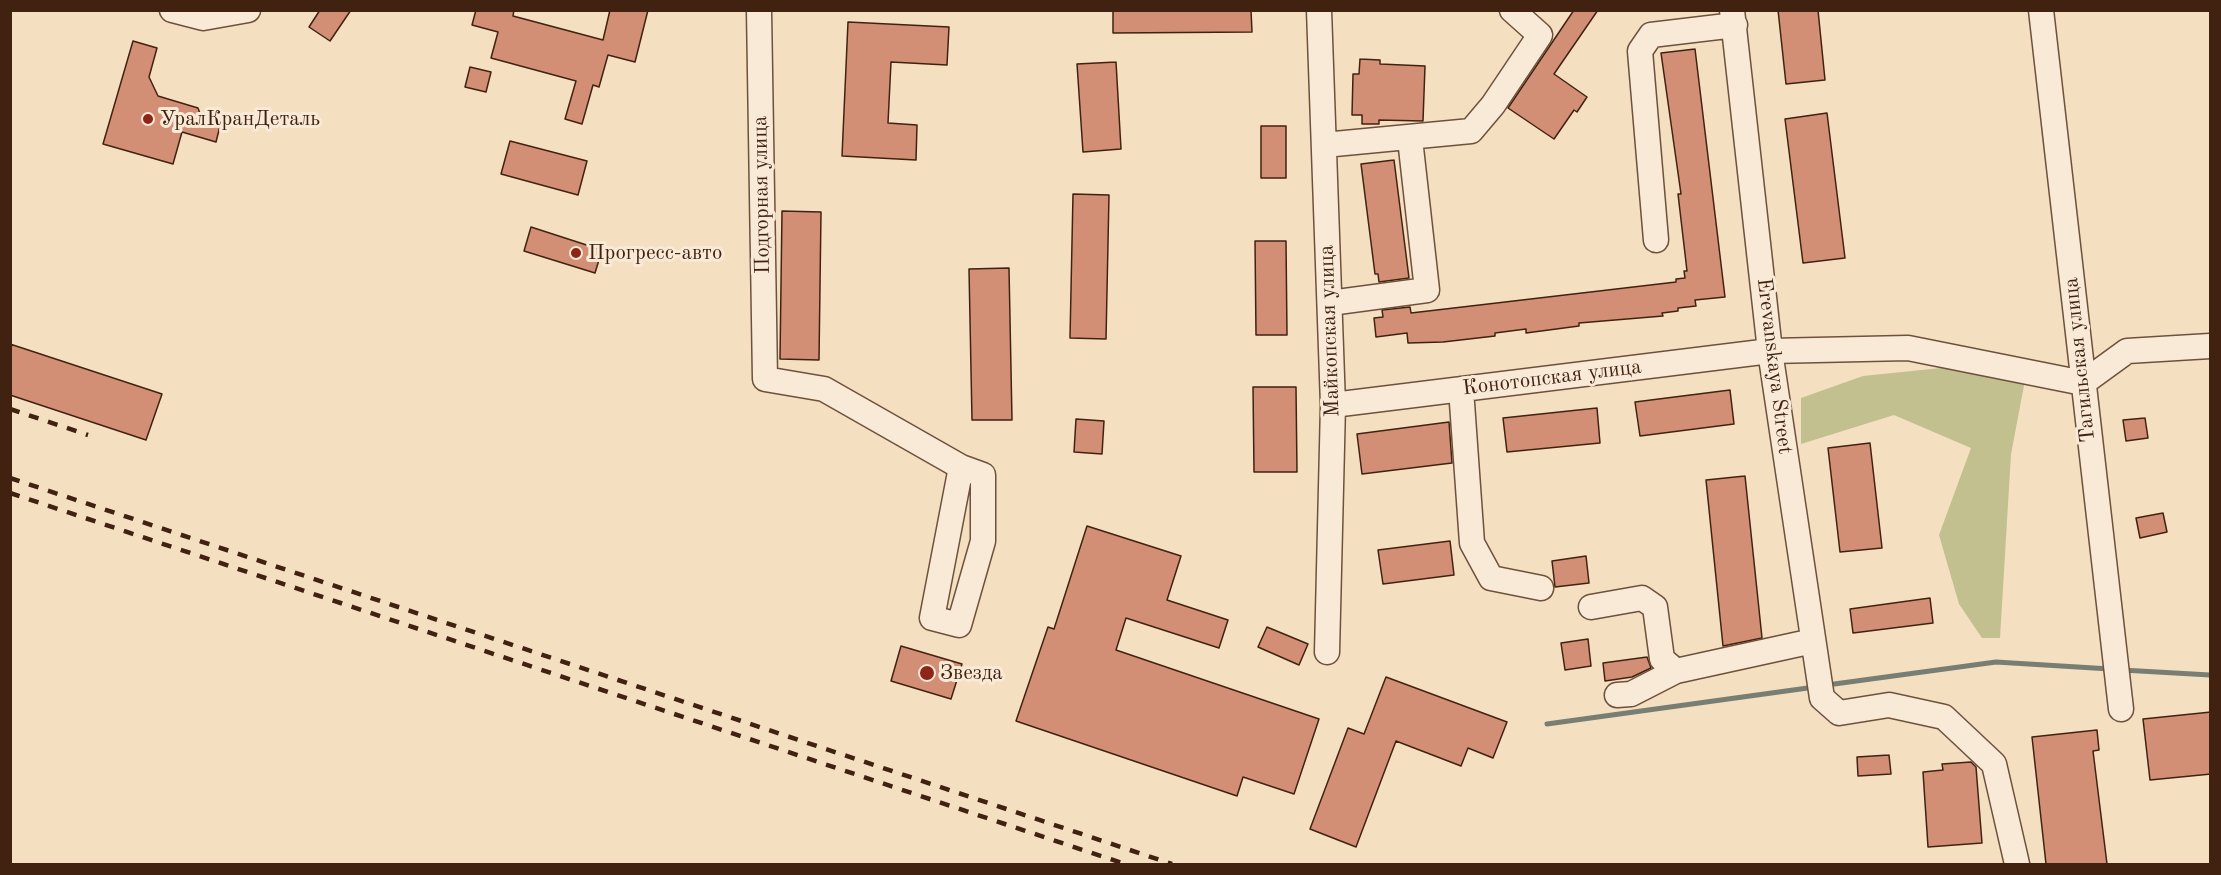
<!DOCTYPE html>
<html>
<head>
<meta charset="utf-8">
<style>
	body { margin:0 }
	#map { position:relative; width:2221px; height:875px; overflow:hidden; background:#f4dfc1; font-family:"Old Standard TT",serif }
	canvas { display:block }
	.frame { position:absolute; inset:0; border:12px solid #412210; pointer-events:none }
</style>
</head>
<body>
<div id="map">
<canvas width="2221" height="875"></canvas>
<div class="frame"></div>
</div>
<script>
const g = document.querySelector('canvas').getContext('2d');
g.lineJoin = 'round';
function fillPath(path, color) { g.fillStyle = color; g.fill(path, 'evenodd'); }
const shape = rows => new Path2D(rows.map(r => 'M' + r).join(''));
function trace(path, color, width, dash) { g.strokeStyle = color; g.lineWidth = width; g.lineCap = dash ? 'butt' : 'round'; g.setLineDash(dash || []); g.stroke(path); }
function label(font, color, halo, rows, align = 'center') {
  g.font = font + ' "Old Standard TT",serif'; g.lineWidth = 6; g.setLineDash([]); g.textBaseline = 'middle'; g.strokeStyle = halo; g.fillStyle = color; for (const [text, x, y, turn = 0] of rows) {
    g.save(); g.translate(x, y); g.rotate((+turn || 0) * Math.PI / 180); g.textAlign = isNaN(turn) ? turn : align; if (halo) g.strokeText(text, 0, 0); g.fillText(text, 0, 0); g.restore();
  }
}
const green = shape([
	[2029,359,2011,454,2000,638,1982,638,1959,604,1939,535,1971,448,1894,415,1801,444,1801,398,1863,376]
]);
const stream = shape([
	[2122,670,2210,675],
	[1827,685,1996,662,2110,669],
	[1547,724,1815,687]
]);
const building = shape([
	[320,10,351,10,330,41,309,27,320,10],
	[476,10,514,10,513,16,603,40,610,10,648,10,635,62,608,55,599,87,593,85,582,124,565,119,576,81,491,58,498,32,472,25,476,10],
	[1113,10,1251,10,1252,32,1113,33,1113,10],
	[1574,10,1598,10,1554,74,1587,97,1577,112,1574,110,1554,139,1508,108,1574,10],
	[1778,10,1818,10,1825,80,1786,84,1778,10],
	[848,22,949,27,947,65,891,62,888,123,917,125,916,160,842,156,848,22],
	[133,41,157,48,149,77,158,96,198,108,203,122,220,126,216,142,182,132,173,164,103,144,133,41],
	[1695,49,1725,297,1695,300,1696,306,1678,308,1678,311,1662,313,1663,316,1579,323,1579,326,1526,333,1526,329,1495,333,1495,336,1443,342,1408,343,1407,333,1376,337,1374,318,1383,317,1382,310,1410,307,1411,313,1676,282,1676,279,1685,278,1684,271,1687,271,1678,194,1681,194,1661,53,1695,49],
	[1360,59,1380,60,1380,64,1425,66,1423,121,1379,120,1379,124,1362,124,1362,115,1352,115,1353,74,1359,74,1360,59],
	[1116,62,1121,149,1083,152,1077,64,1116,62],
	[470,67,491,72,486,92,465,87,470,67],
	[1827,113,1845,258,1803,263,1785,119,1827,113],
	[1261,126,1286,126,1286,178,1261,178,1261,126],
	[510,141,587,161,578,195,501,174,510,141],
	[1394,160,1409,278,1379,282,1378,274,1375,274,1361,164,1394,160],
	[1073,194,1109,195,1106,339,1070,338,1073,194],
	[782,211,821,212,819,360,780,359,782,211],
	[531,227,602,250,595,273,524,251,531,227],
	[1255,241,1286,241,1287,335,1256,335,1255,241],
	[1009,268,1012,420,972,420,969,269,1009,268],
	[10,344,162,394,146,440,10,395,10,344],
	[1253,387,1296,387,1297,472,1254,472,1253,387],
	[1730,390,1734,424,1640,436,1635,402,1730,390],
	[1597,408,1600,443,1507,452,1503,418,1597,408],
	[2145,418,2148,438,2126,441,2123,420,2145,418],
	[1076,419,1104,421,1102,454,1074,452,1076,419],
	[1449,422,1452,463,1362,474,1357,434,1449,422],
	[1870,443,1882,548,1840,552,1828,448,1870,443],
	[1745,476,1762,638,1723,646,1706,480,1745,476],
	[2163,513,2167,532,2140,538,2136,518,2163,513],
	[1087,526,1181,556,1167,600,1228,620,1219,648,1126,618,1116,650,1319,719,1294,794,1243,777,1237,796,1016,721,1048,627,1054,629,1087,526],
	[1450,541,1454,575,1383,584,1378,550,1450,541],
	[1586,556,1589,583,1555,587,1552,561,1586,556],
	[1930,598,1933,623,1853,633,1850,609,1930,598],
	[1267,627,1308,644,1299,665,1258,647,1267,627],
	[1588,639,1591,666,1565,670,1561,643,1588,639],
	[901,646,962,664,951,699,891,681,901,646],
	[1647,657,1651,668,1632,677,1605,681,1603,663,1647,657],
	[1386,677,1507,722,1493,758,1468,748,1461,766,1396,741,1356,847,1310,829,1348,728,1364,734,1386,677],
	[2211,712,2211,774,2150,780,2143,719,2211,712],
	[2097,730,2099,750,2093,751,2107,864,2046,864,2032,737,2097,730],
	[1889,755,1891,774,1858,776,1857,757,1889,755],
	[1971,762,1976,767,1982,843,1928,847,1923,772,1943,770,1942,764,1971,762]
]);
const minor = shape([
	[172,10,203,18,248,10],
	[759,10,765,379,824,389,961,467,932,618,959,625,983,541,983,475,961,467],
	[1319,10,1333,405,1327,652],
	[1732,10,1770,351,1822,698,1839,713,1889,705,1944,717,1994,764,2017,864],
	[2041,10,2121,709],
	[1324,145,1471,131,1493,105,1540,35,1512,10],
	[1656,240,1640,51,1651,35,1735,25],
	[1330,303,1427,290,1410,139],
	[1461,389,1472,543,1491,578,1541,588],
	[1333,405,1770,351,1908,348,2083,383,2127,351,2210,346],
	[1591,607,1642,598,1655,607,1662,659,1676,671,1813,641],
	[1617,695,1631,694,1676,671]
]);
const rail = shape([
	[10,409,88,435],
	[10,478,1172,864],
	[10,493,1125,864]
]);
const markers = [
	[148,119,6,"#8f2418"],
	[576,253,6,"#8f2418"],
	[927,673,8,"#8f2418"]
];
const poiNames = [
	["УралКранДеталь",160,119],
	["Прогресс-авто",588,253],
	["Звезда",940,673]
];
const streetNames = [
	["Подгорная улица",762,195,-91],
	["Майкопская улица",1330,331,-92],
	["Тагильская улица",2080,360,-96],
	["Erevanskaya Street",1774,366,83],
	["Конотопская улица",1552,378,-7]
];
fillPath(green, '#c1c08e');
trace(stream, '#787e73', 5);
fillPath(building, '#d28f76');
trace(building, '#412210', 1.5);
trace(minor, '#6e513c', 27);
trace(minor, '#f8ead7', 24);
trace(rail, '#412210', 4.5, [10, 10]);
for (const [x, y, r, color] of markers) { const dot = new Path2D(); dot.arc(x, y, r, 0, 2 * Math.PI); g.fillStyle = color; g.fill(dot); trace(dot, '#f8ead7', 2); }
label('21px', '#412210', '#f8ead7', poiNames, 'left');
label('21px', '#412210', '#f8ead7', streetNames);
</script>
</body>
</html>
